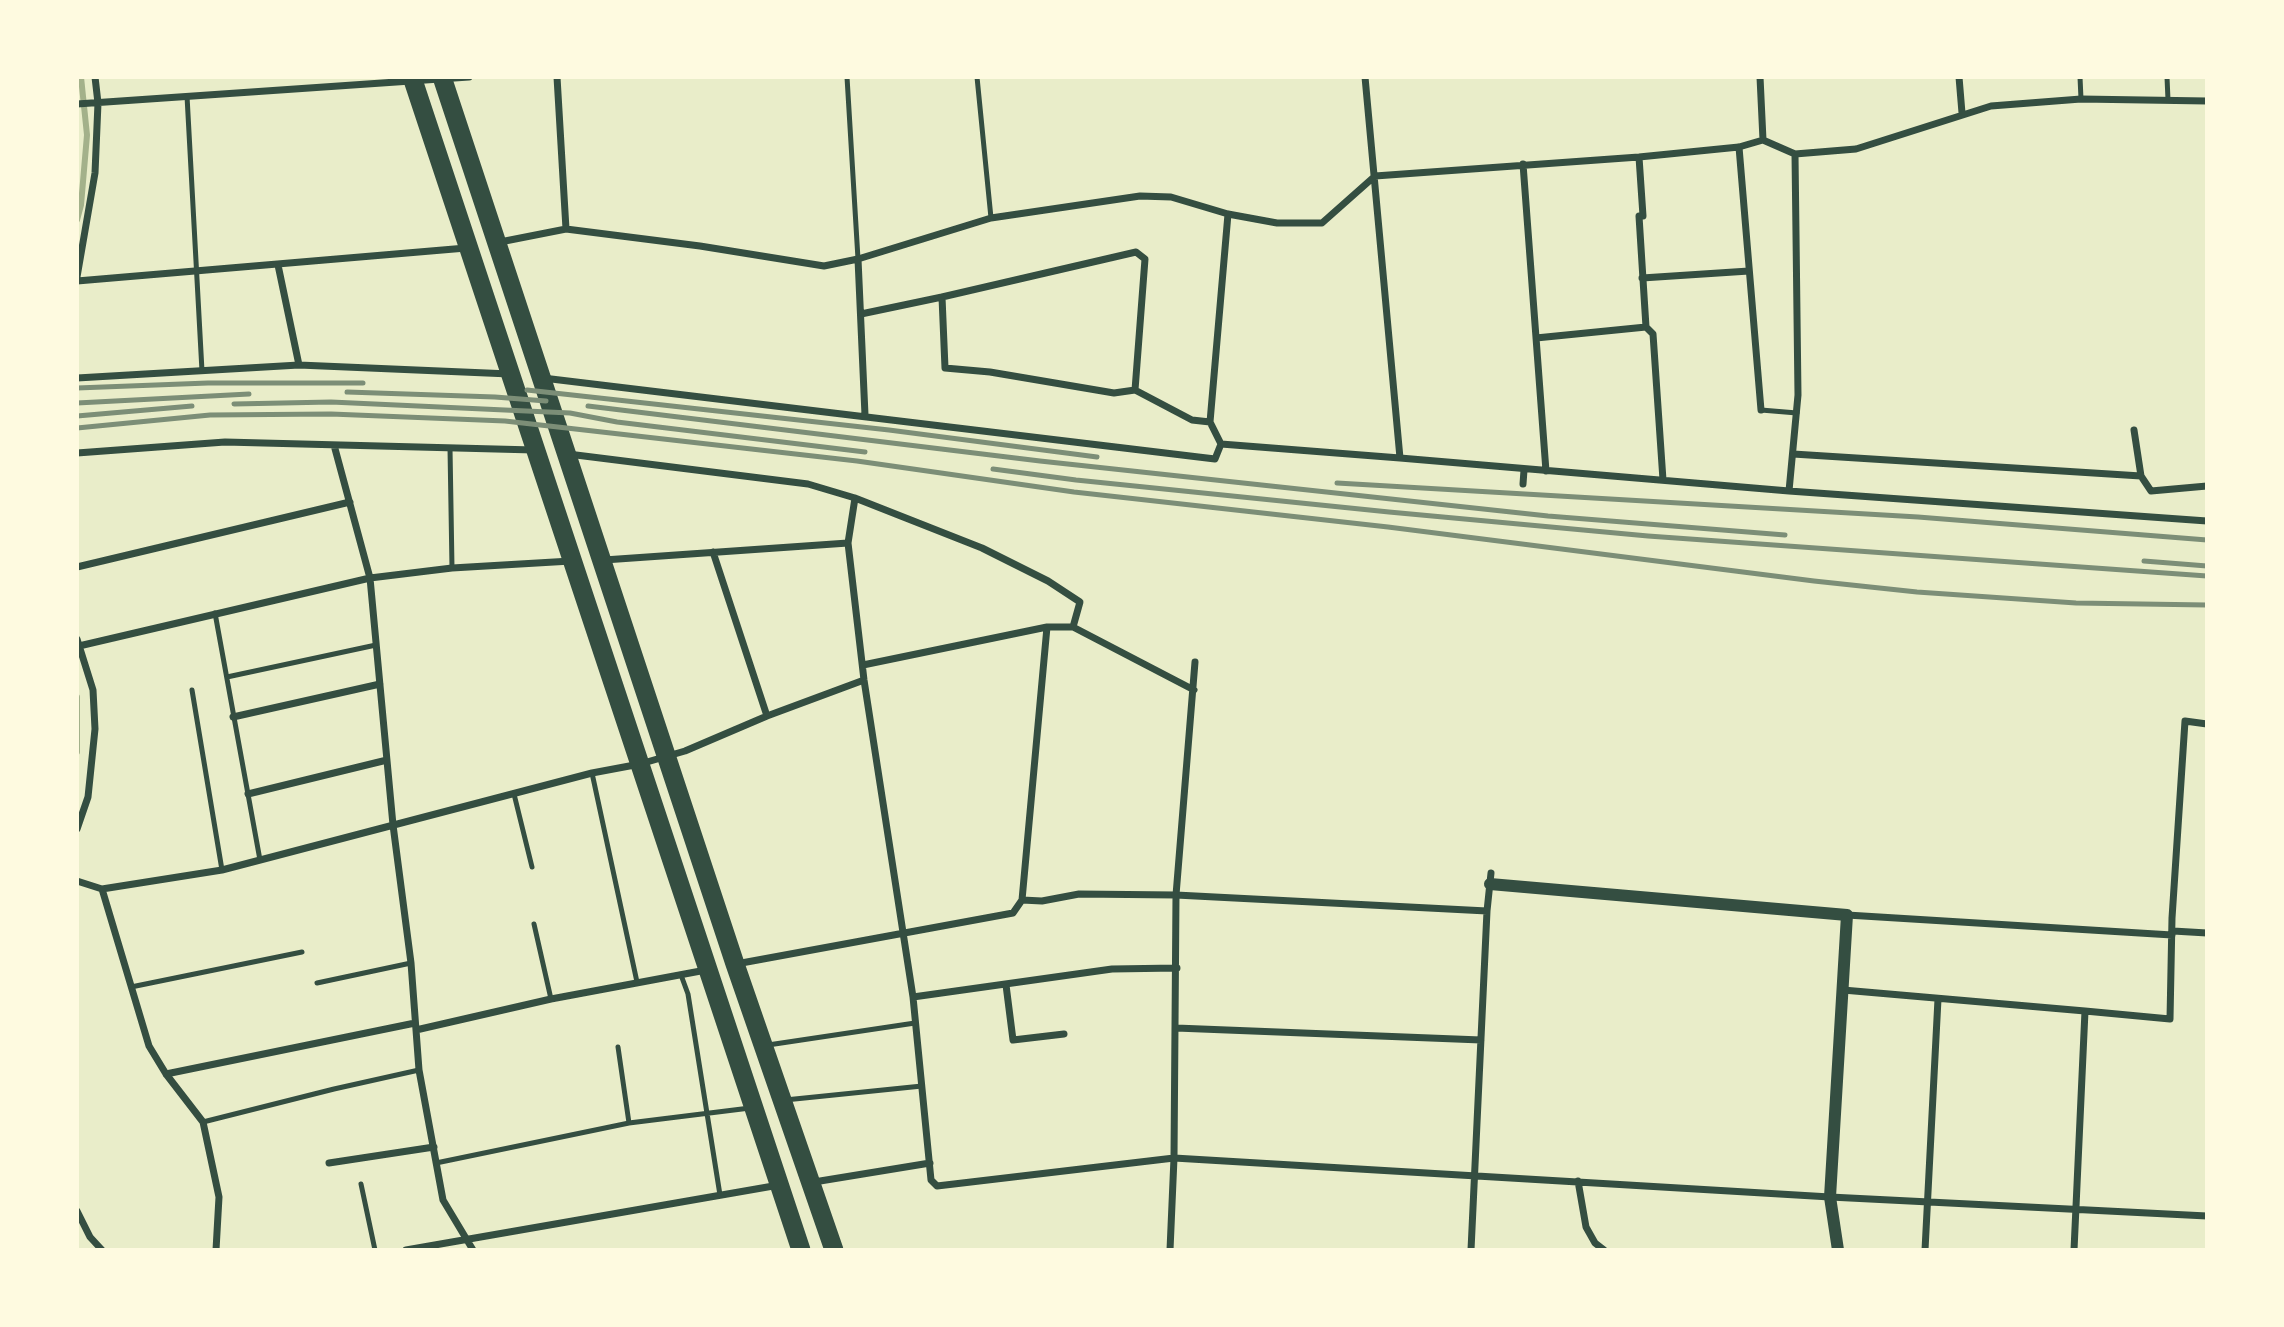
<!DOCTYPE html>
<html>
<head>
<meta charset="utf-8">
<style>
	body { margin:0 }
	#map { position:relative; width:2284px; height:1327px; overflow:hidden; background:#e9edc9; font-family:"Roboto Serif",serif }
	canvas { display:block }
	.frame { position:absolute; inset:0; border:79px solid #fefae0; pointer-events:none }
</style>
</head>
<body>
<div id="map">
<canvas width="2284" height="1327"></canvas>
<div class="frame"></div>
</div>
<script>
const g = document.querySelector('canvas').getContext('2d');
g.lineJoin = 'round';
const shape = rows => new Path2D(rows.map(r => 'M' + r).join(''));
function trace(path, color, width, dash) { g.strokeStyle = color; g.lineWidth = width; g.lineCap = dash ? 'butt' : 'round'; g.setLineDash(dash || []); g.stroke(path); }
const stream = shape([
	[77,220,81,205,87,135,81,77],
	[77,697,77,752]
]);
const service = shape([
	[847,77,858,259],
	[977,77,991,218],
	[2080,77,2081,99],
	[2167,77,2168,100],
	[187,96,202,371],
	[1761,410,1797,413],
	[450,448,452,568],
	[215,613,260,860],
	[227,677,376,645],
	[192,690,222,870],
	[592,773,637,982],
	[514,794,532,867],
	[534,924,551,999],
	[681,975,688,994,720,1195],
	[317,983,411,963],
	[131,987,302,952],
	[768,1045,915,1023],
	[618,1047,629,1123],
	[785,1100,922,1086],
	[203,1122,334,1089,419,1070],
	[436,1163,629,1123,750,1108],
	[361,1184,375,1250]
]);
const minor = shape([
	[557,77,566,229],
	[1365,77,1400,458,1789,491,2207,521],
	[1760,77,1763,140],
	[1959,77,1962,113],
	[77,104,469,77],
	[1739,147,1761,410],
	[1639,157,1643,216,1639,216,1646,327,1653,334,1663,480],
	[1523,164,1546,471],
	[500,242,566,229,700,246,824,266,858,259,991,218,1140,196,1171,197,1228,214,1277,223,1322,223,1375,176,1639,157,1739,147,1763,140,1795,154,1856,149,1991,106,2081,99,2207,101],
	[858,259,865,415],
	[278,265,299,365],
	[77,277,95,173,98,103,95,77],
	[1642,278,1749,271],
	[77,281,466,248],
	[861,314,942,297],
	[1536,338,1646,327],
	[77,378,299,365,510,374],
	[543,378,1215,459,1221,444,1210,422,1228,214],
	[1135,390,1145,259,1136,252,942,297,945,368,990,372,1114,393,1135,390,1192,420,1210,422],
	[2134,430,2141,476,2151,491,2207,486],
	[1221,444,1400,458],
	[334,445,370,578,393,825,411,963,419,1070,443,1200,473,1250],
	[77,453,225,442,534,450],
	[568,454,808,484,855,498,982,548,1048,581,1080,602,1073,627],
	[1793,454,2141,476],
	[1523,484,1524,470],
	[1789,491,1798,395,1795,154],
	[855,498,848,543,864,680,913,997,931,1180,937,1186,1174,1158,1830,1197,2207,1216],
	[713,552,767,716],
	[604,560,848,543],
	[77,567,350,502],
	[77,639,93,690,95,729,88,797,77,829],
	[79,646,370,578,452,568,571,561],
	[863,665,1047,627,1073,627,1194,690],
	[233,717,380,684],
	[248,794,387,760],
	[77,881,102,889,222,870,592,773,640,764,685,751,767,716,864,680],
	[102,889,149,1046,166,1074,203,1122,219,1197,216,1250],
	[1022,900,1042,901,1079,894,1176,895,1487,911],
	[1847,915,2172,935],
	[2173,931,2207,933],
	[736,964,1013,913,1022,900,1047,627],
	[1006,985,1013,1040,1064,1034],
	[1843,990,2085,1011],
	[913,997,1112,969,1177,968],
	[1176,1028,1481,1040],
	[416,1030,551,999,706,970],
	[166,1074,415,1023],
	[329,1163,434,1147],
	[1578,1181,1586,1227,1595,1243,1604,1250],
	[814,1182,930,1163],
	[77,1211,90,1237,102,1250],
	[406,1250,779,1185],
	[1170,1250,1174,1158,1176,895,1195,662],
	[1471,1250,1487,911,1491,873],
	[1925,1250,1938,999],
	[2074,1250,2085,1011,2170,1019,2172,918,2185,721,2207,724]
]);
const tertiary = shape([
	[1490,884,1847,915,1830,1197,1838,1250]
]);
const trunk = shape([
	[412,77,801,1250],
	[442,77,735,964,834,1250]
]);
const rail = shape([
	[77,388,208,383,363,383],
	[527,390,889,430,1097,457],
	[347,392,495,397,546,401],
	[77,403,249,394],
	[234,404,331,402,570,413,617,422,865,452],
	[588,406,1040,461,1548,516,1785,535],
	[77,416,192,406],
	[77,428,210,415,331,414,505,421,857,461,1074,492,1388,527,1814,581,1917,592,2076,603,2207,605],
	[993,469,1076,480,1389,512,1648,536,2207,576],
	[1337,483,1918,517,2207,540],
	[2144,561,2207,566]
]);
trace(stream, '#a3b18a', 6);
trace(service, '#344e41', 5);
trace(minor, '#344e41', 7);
trace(tertiary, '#344e41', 12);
trace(trunk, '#344e41', 19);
trace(rail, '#7c8e77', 5);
</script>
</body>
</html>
